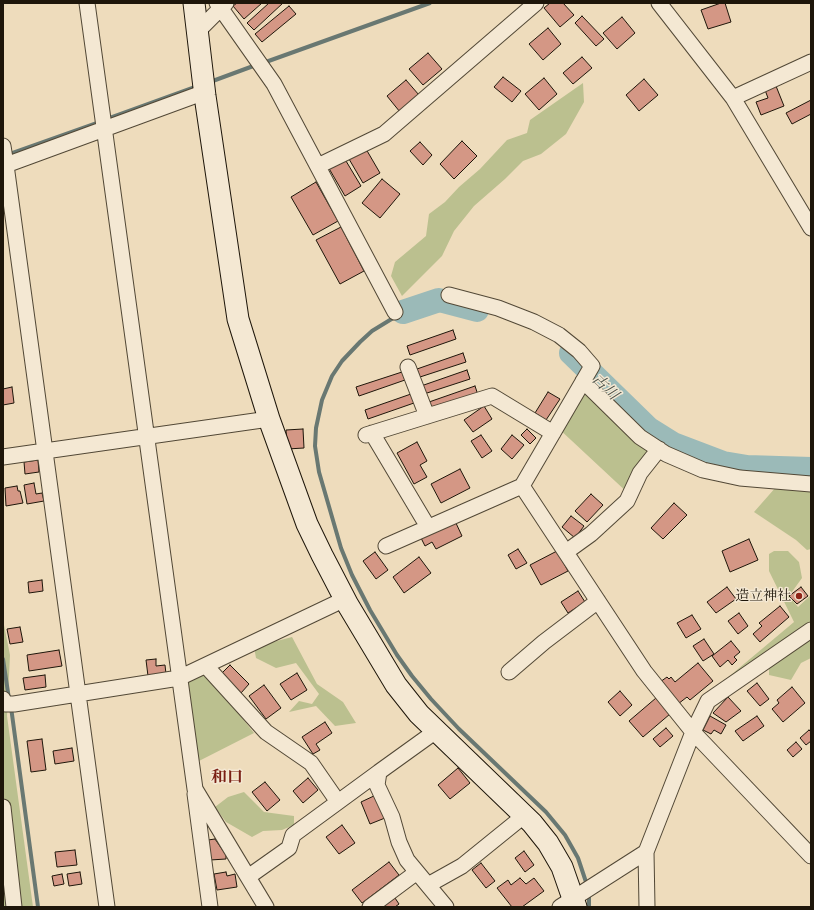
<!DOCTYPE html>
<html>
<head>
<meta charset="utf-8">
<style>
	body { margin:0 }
	#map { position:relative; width:814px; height:910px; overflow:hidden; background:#eedcbc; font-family:"Libre Caslon Text",serif }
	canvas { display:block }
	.frame { position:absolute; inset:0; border:4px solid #1e160a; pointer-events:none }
</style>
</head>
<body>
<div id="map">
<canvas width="814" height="910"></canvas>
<div class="frame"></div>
</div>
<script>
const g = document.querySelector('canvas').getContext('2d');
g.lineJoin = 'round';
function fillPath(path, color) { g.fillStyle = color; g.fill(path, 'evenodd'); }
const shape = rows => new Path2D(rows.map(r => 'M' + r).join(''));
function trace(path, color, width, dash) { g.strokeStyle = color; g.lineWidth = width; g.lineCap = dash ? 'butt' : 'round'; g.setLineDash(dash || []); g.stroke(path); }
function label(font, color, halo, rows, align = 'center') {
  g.font = font + ' "Libre Caslon Text","Noto Serif JP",serif'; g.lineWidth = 3; g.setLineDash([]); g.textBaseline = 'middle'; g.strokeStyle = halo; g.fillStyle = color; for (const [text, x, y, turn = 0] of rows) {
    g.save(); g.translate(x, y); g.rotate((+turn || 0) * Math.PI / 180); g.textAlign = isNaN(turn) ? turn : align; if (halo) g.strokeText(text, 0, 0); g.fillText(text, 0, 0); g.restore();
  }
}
const green = shape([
	[583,83,584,102,566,134,541,154,523,161,505,179,474,206,454,231,442,256,402,296,391,276,395,262,426,236,429,214,445,202,459,187,480,169,507,140,527,133,530,120],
	[588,386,659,449,630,495,557,427],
	[776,487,811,492,811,549,807,550,796,540,754,512],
	[774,551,788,551,799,562,802,578,789,596,798,607,811,595,811,630,707,695,794,622,769,571,769,554],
	[3,620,10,655,7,716,33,907,3,907],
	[292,637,317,684,343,702,356,723,335,726,316,706,289,712,299,701,312,704,319,694,296,663,276,668,256,658,254,647],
	[811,637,811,658,801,663,791,680,769,675,769,666,796,650],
	[205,671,254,733,197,762,180,682],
	[244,792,264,812,294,816,294,825,282,830,263,831,252,837,226,822,215,807,228,797]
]);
const stream = shape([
	[263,63,430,3],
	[210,82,256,65],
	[107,119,198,86],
	[7,155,100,122],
	[400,305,403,312,372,331,360,342,342,361,332,376,322,400,316,428,315,446,319,472,341,548,352,575,370,610,397,655,412,676,431,699,459,729,546,812,565,835,578,858,587,885],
	[3,659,9,699],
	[11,707,38,907],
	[589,907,589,892]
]);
const river = shape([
	[403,312,439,300,477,310],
	[571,353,649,429,673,444,723,463,747,467,811,469]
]);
const building = shape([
	[237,3,262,3,244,19,233,6,237,3],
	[269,3,283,3,254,30,247,23,269,3],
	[550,3,563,3,574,15,560,27,544,8,550,3],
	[721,3,725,3,731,22,708,29,701,10,721,3],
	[289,6,296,14,262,42,255,34,289,6],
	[582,16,604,39,596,46,575,23,582,16],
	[622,17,635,33,617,49,603,33,622,17],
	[548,28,561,44,543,60,529,44,548,28],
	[428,53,442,69,423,85,409,69,428,53],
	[582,57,592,68,573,84,563,73,582,57],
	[503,77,521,91,512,102,494,87,503,77],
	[544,78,557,94,539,110,525,94,544,78],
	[644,79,658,95,639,111,626,95,644,79],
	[406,80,419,95,400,112,387,96,406,80],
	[776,86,784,106,761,115,756,102,768,98,765,90,776,86],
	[811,100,811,114,792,124,786,113,811,100],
	[462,141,477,156,454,179,440,164,462,141],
	[420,142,432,155,423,165,410,151,420,142],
	[366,149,380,173,363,183,349,159,366,149],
	[343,156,361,186,345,196,327,165,343,156],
	[382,179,400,194,380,218,362,203,382,179],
	[316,182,338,221,313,235,291,197,316,182],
	[341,227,364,271,340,284,316,240,341,227],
	[453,330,456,339,410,355,407,346,453,330],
	[463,353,466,362,420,377,417,369,463,353],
	[467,370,470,379,424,394,421,386,467,370],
	[402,372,405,380,359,396,356,387,402,372],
	[475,386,478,395,432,410,429,402,475,386],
	[12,387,14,403,3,405,3,389,12,387],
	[548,392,560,399,546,420,535,413,548,392],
	[411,394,414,403,368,419,365,410,411,394],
	[484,406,492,419,473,432,464,420,484,406],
	[303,429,304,448,287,449,286,430,303,429],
	[527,429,536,438,530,444,521,435,527,429],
	[481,435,492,451,482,458,471,441,481,435],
	[512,435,524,445,512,459,501,449,512,435],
	[417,442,427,461,420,465,427,477,414,484,397,453,417,442],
	[38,460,39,472,25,474,24,462,38,460],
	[460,469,470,488,441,503,431,484,460,469],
	[34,483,36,494,42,493,44,501,27,504,24,485,34,483],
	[17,486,18,491,20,491,23,503,6,506,5,488,17,486],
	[591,494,603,505,587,522,575,511,591,494],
	[674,503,687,515,663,539,651,528,674,503],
	[571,516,584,526,575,538,562,527,571,516],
	[455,521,462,536,436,549,432,542,425,546,421,538,455,521],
	[749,539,758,560,730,572,722,551,749,539],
	[518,549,527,563,516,569,508,555,518,549],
	[557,551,568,571,541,585,530,565,557,551],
	[375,552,388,570,376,579,363,561,375,552],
	[419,557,431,573,404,593,393,577,419,557],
	[42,580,43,591,29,593,28,582,42,580],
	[727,587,736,599,716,613,707,602,727,587],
	[801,587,808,596,797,604,789,596,801,587],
	[578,591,585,602,568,613,561,602,578,591],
	[780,606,789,617,760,642,753,634,762,626,759,623,780,606],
	[739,613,748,626,738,634,728,621,739,613],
	[692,615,701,629,686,638,677,623,692,615],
	[20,627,23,642,10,644,7,629,20,627],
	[704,639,714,654,703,661,693,646,704,639],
	[731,641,740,652,734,657,737,660,732,665,728,660,720,667,712,656,731,641],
	[59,650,62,666,29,671,27,655,59,650],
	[156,659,156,666,165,665,166,674,148,676,146,660,156,659],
	[698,663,713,681,690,700,687,697,678,704,660,682,667,677,669,679,671,677,675,682,698,663],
	[230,665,249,684,241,693,222,673,230,665],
	[297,673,307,690,291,700,280,684,297,673],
	[45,675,46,687,25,690,23,678,45,675],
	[757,683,769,699,760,706,747,691,757,683],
	[264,685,281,708,266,719,249,696,264,685],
	[792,687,805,703,783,722,772,709,779,703,777,700,792,687],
	[620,691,632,705,620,716,608,702,620,691],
	[728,697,741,711,726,722,713,713,728,697],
	[656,698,670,714,643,737,629,721,656,698],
	[710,716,726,725,721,734,714,730,711,734,703,730,710,716],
	[757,716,764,726,743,741,735,731,757,716],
	[325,722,332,733,316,744,320,750,313,754,302,737,325,722],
	[666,728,673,736,660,747,653,739,666,728],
	[809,730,811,732,811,741,806,745,800,738,809,730],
	[42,739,46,770,31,772,27,741,42,739],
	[796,742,802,749,793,757,787,750,796,742],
	[72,748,74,761,55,764,53,751,72,748],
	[458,768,470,783,450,799,438,785,458,768],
	[308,778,318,790,303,803,293,791,308,778],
	[265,782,280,800,267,811,252,792,265,782],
	[376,795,385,818,370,824,361,802,376,795],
	[342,825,355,843,339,854,326,837,342,825],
	[215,839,226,855,226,859,210,860,208,840,215,839],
	[75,850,77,865,57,867,55,852,75,850],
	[524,851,534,865,525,872,515,858,524,851],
	[389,862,399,875,362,903,352,890,389,862],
	[481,863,495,881,486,888,472,870,481,863],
	[80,872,82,884,69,886,67,874,80,872],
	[226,872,227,876,235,874,237,887,217,890,214,874,226,872],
	[62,874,64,884,54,886,52,876,62,874],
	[520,878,526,884,534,878,544,891,522,907,512,907,497,888,508,880,511,885,520,878],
	[395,898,399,904,395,907,381,907,395,898]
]);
const street = shape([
	[87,3,195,789,266,907],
	[217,3,274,84,395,312],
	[659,3,733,98,811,228],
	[198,31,226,3],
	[733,98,811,62],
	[3,146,6,165],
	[318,166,384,134,536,3],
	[408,367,427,416],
	[583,381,640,437,666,454,703,470,740,478,811,484],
	[372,433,428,527],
	[366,435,492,396,553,433],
	[3,457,269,419],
	[522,486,644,671,693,732,811,856],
	[386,546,522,486,592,366,579,351,559,335,534,322,498,308,449,295],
	[566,552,591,534,627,501,640,473,659,449],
	[206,666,266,732,311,763,338,802],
	[509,672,544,642,598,601],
	[3,699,5,704,14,704,179,678,345,599],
	[436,731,379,772,377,785,392,817,399,842,407,860,446,907],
	[195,794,210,907],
	[3,807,14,907],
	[646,852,647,907],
	[248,877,289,848,293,835,379,772],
	[428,885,462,866,525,815],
	[107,907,6,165,205,92],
	[370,907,417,872],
	[560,907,646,852,693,732,708,701,811,630]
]);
const secondary = shape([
	[194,3,205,96,238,319,269,419,307,524,322,555,348,605,396,685,419,714,532,823,548,843,562,867,576,907]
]);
const markers = [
	[799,596,4,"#8f2418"]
];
const poiNames = [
	["造立神社",791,596]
];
const waterNames = [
	["古川",605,387,44]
];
const quarterNames = [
	["和口",227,777]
];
fillPath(green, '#bbc08f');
trace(stream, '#697872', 4);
trace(river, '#9bbab8', 24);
fillPath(building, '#d49785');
trace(building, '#1e160a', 1);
trace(street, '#524836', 17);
trace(secondary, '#1e160a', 23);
trace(street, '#f4e8d3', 15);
trace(secondary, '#f4e8d3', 21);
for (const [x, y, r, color] of markers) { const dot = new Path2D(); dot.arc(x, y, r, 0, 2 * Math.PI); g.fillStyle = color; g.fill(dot); trace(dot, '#f4e8d3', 1.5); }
label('14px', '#1e160a', '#f4e8d3', poiNames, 'right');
label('italic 15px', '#4a4f47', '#f4e8d3', waterNames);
label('bold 16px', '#7a1f14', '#f4e8d3', quarterNames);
</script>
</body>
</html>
